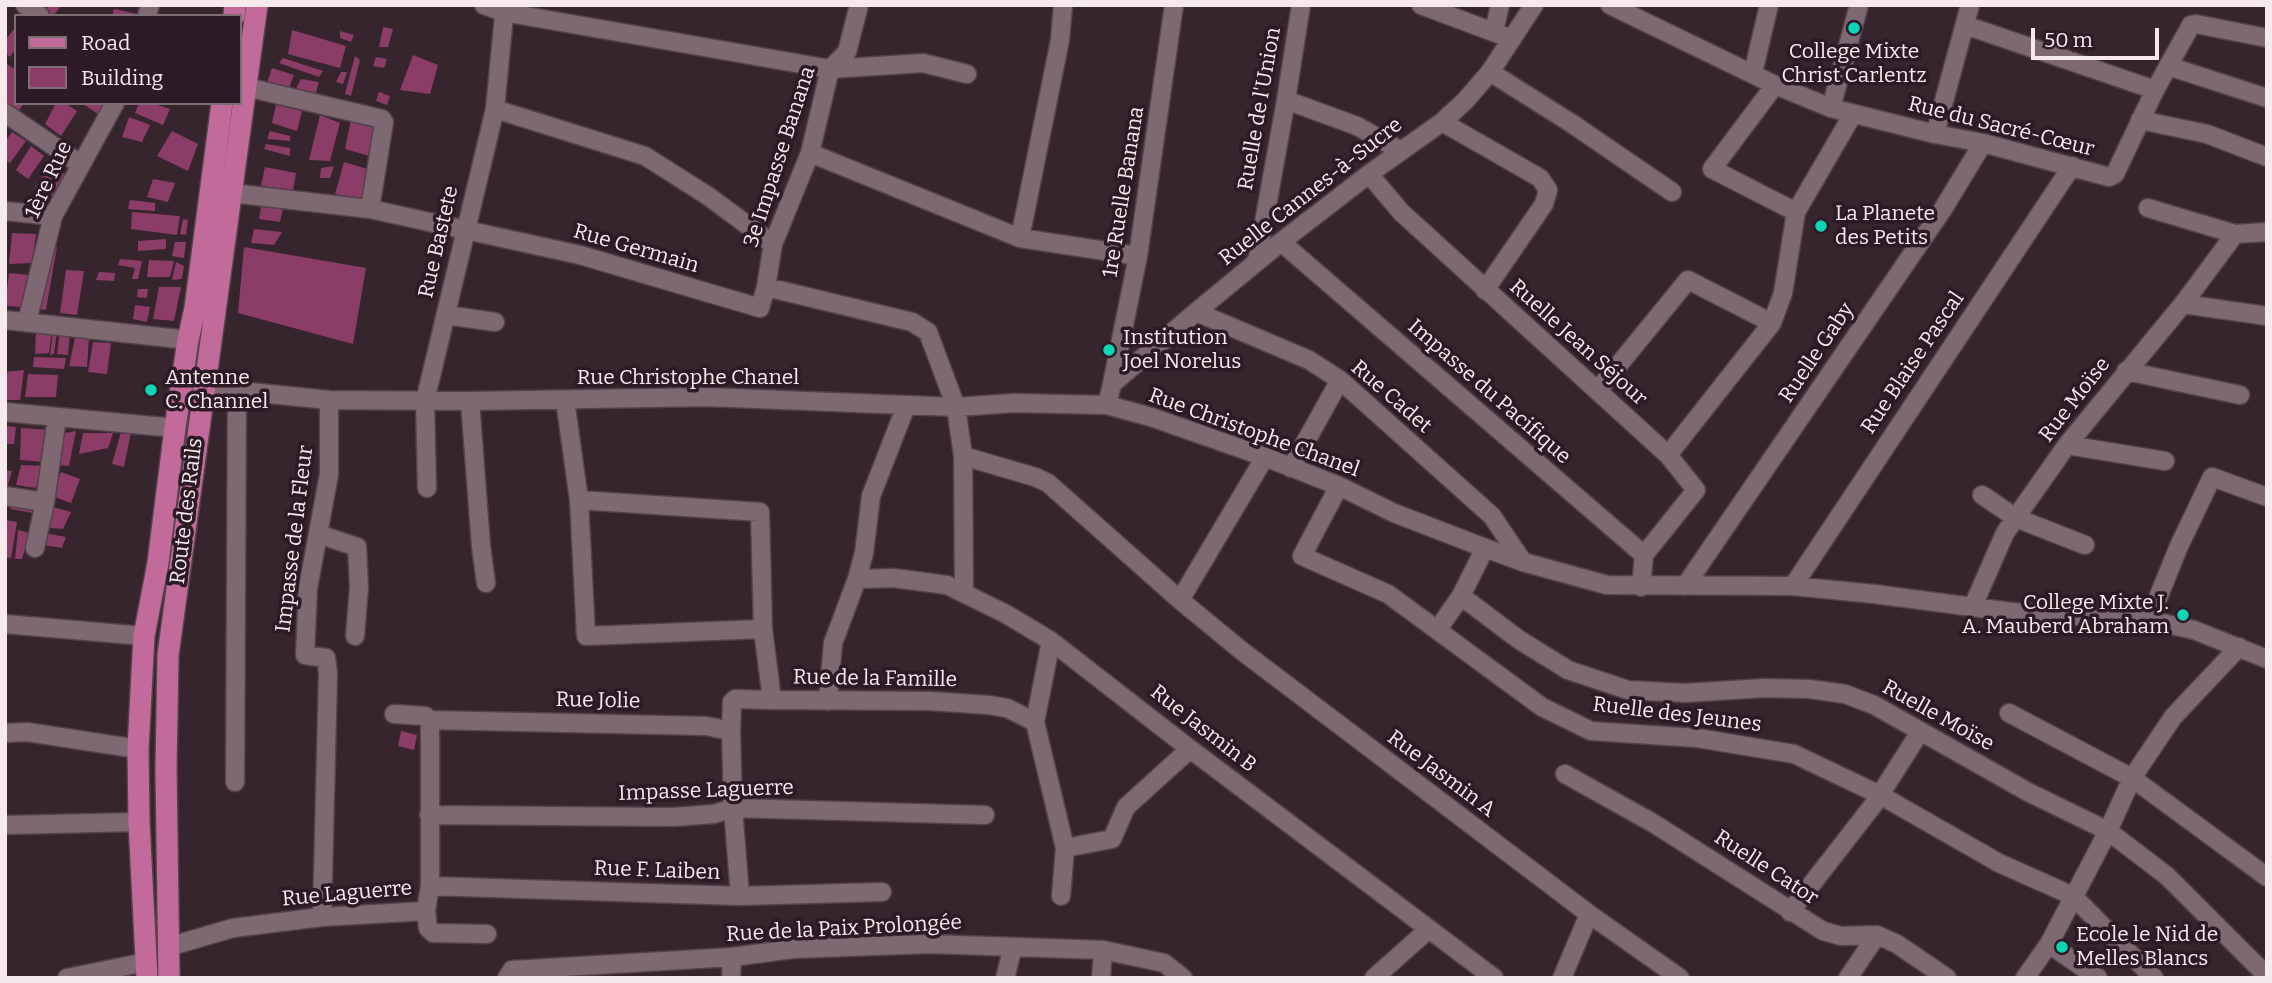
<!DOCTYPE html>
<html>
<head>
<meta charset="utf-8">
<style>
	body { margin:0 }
	#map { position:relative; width:2272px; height:983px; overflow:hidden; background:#37252d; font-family:Bitter,serif }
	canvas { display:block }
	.frame { position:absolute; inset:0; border:7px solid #f6eaef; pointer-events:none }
	.legend { position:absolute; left:14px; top:14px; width:228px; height:91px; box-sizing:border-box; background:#2c1b24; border:2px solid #7d6e75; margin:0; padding:9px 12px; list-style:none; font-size:21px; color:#f6eaef }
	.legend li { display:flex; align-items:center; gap:14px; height:35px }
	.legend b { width:35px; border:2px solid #7d6e75 }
	.scale { position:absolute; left:2031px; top:28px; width:128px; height:32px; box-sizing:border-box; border:4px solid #f6eaef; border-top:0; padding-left:9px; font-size:21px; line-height:24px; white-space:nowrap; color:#f6eaef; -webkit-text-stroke:5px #2c1b24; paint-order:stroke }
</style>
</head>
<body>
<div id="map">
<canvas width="2272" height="983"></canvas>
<div class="frame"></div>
<ul class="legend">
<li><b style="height:9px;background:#c26b9b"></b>Road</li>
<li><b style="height:19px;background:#8b3c67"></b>Building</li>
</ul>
<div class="scale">50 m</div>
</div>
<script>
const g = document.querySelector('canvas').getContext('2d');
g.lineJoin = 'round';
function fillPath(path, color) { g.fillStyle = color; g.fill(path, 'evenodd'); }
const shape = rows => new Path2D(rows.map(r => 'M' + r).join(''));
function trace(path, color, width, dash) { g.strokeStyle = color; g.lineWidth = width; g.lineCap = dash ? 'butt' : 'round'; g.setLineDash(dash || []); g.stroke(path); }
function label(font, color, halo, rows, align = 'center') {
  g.font = font + ' Bitter,serif'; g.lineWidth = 7; g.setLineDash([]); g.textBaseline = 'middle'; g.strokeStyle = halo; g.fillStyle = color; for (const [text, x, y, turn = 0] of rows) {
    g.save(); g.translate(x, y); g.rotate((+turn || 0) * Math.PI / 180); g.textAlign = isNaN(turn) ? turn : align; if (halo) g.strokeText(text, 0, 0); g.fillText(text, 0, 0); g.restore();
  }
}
const building = shape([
	[49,5,62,5,53,16,45,16,43,14],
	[114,9,137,14,136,16,112,16],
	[16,27,16,48,10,57,5,53,5,40],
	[383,27,393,29,388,47,379,47],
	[292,30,346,46,340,68,288,54],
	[340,31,354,35,351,42,340,38],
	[413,55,438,65,430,94,400,90],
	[355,56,360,60,351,96,345,94],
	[376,57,387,59,384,68,373,66],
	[283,58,323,71,319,77,279,63],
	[5,63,16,70,16,103,24,103,16,115,5,108],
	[272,68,294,75,288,91,267,83],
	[341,72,347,72,343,84,336,82],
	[301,79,319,82,315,96,294,92],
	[379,92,390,96,387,105,376,101],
	[56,103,65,103,77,111,61,136,45,124],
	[82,103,107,103,99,115],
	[139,103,151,103,170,109,163,125,135,113],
	[276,105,302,111,297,131,272,123],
	[320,115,340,123,330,161,309,160],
	[129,117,150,125,142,142,122,137],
	[351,119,380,127,373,157,345,149],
	[172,131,198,144,188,171,157,156],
	[270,131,290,136,290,141,267,139],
	[12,132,26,141,10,163,5,160,5,142],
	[266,144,290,148,290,156,264,149],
	[31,146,44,156,28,179,16,170],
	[344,162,374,171,365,204,335,194],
	[50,165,72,179,57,205,34,189],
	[334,166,330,178,320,178,321,168],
	[265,167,296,173,293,190,261,186],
	[153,179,175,183,168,202,147,197],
	[130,200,155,203,155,211,128,209],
	[262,201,284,204,280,222,259,219],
	[132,212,180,216,177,235,131,229],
	[183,219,188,220,186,235,180,234],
	[254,229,282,232,274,245,251,243],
	[12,233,36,234,32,263,9,264],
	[166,239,166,249,138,251,138,241],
	[175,242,186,242,184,258,172,256],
	[57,247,46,310,34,308,44,248],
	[244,247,366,268,353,344,238,313],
	[120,259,142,261,138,279,132,279,135,268,118,265],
	[149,260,174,261,170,277,147,277],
	[176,262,184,266,182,279,172,280],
	[66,270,84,271,77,315,60,313],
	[99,272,115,273,114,281,96,280],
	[9,273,30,275,24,307,5,306],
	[159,287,181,287,174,321,153,319],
	[138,289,148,289,147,298,137,297],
	[135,305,150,307,147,322,133,319],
	[60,330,70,332,68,355,57,354],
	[52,332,49,353,35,354,36,333],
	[53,332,57,332,54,354,50,355],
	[89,337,87,367,69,366,75,338],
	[93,342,111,343,107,374,88,372],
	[34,357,66,358,64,369,33,367],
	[24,370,20,400,5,400,5,372],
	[28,374,58,375,56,397,25,397],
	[5,426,16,427,14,444,5,444],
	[21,428,52,430,44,462,20,460],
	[76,431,69,466,57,465,59,434],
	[121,432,131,432,124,467,112,464],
	[83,433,113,433,108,448,79,454],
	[21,465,45,466,36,488,16,485],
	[5,470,12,471,6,492,5,492],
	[61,472,80,479,71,503,52,496],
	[15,490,39,495,33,513,10,509],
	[49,506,71,512,63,529,42,527],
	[5,520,17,522,11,558,5,557],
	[18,530,30,533,22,559,15,559],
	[44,533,66,537,62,548,38,544],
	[401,731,417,735,414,750,398,746]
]);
const minor = shape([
	[25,5,40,16],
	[484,5,503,12,830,69,923,63,967,74],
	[1421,5,1512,39],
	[1610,5,1775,85,1831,108,1935,134,1983,143,2109,177,2115,174,2155,90,2191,25,2196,24,2267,38],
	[147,16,150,5],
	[1965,25,2155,90],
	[1494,31,1500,5],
	[2168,66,2267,98],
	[1490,72,1571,123,1672,192],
	[1753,73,1769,5],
	[1775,85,1712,169,1796,212],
	[246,87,382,119,384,122,370,209],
	[1286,100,1357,126,1401,151],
	[1831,108,1859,5],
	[495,109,645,156,708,196,773,244],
	[5,113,80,164],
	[2140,120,2207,134,2267,157],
	[1442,122,1540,178,1548,190,1544,204,1485,290],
	[1935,134,1970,5],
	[810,153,1020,238,1138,256],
	[1369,174,1401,212,1668,455,1696,490,1644,555],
	[231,193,370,209,580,255,760,308,766,287,912,322,928,332,956,407,963,456,964,593],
	[2148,208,2235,234,2267,232],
	[5,211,53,216],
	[1020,238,1060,40,1063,5],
	[1281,242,1644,555,1641,587],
	[1257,261,1286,100,1301,5],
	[766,287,773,244,810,153,830,69,847,52,859,5],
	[2183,304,2267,316],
	[1196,312,1309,360,1340,380,1492,516,1523,562],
	[446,315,495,322],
	[5,320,188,340],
	[27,322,53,216,115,103],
	[2126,371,2240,395],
	[1112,384,1138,256,1174,5],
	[191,386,329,400,470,401,707,397,956,407,1014,403,1107,405,1151,417,1265,457,1339,486,1394,513,1485,548,1523,562,1607,585,1793,586,1874,594,2011,612,2149,620,2194,630,2267,659],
	[1598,390,1688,280,1772,323],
	[565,400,579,500,586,636,763,629],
	[470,401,481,546,486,583],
	[1107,405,1112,384,1196,312,1281,242,1369,174,1442,122,1465,101,1490,72,1534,5],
	[5,412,175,428],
	[2067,445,2165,461],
	[1668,455,1772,323,1783,293,1796,212,1853,114],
	[963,456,1035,477,1048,483,1180,600,1242,651,1589,914,1680,978],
	[1291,468,1340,380],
	[1339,486,1302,556,1388,594,1542,707,1591,731,1697,738,1794,754,1880,795,1999,863,2073,896,2154,978],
	[427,488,425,401,495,109,505,5],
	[1982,495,2016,518,2085,545],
	[5,496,45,502],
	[579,500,760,512,763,629,772,700,929,701,989,705,1007,708,1035,722],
	[318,534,357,547,359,587,355,636],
	[35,548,45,502,57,417],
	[857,579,894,578,947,585,1006,614,1051,641,1190,749,1494,978],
	[1685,586,1943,209,1983,143],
	[1793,586,2072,166],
	[1461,596,1518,639,1568,670,1628,690,1685,693,1764,688,1809,689,1845,694,1874,705,2028,792,2108,831,2167,876,2267,976],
	[1180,600,1265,457],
	[1973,606,2005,533,2067,445,2183,304,2235,234],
	[2149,620,2179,546,2212,477,2267,497],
	[5,624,144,636],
	[1438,629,1461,596,1485,548],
	[1051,641,1035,722,1065,848,1061,896],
	[828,701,833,643,857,579,864,553,871,496,906,406],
	[2009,713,2132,778,2267,877],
	[394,714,425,716,430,720,706,726,731,731,732,702,735,699,772,700],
	[731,731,733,808,740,896],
	[5,733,27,732,138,749],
	[1565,774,1653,823,1823,931,1841,936,1877,935,1897,944,1947,978],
	[235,782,237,392],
	[429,815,674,817,714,814,733,808,985,815],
	[5,825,139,822],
	[1065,848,1112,839,1126,807,1190,749],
	[430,886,740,896,882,892],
	[426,911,428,928,433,933,487,934],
	[1790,912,1874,804,1920,732],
	[322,917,328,673,326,658,305,655,308,588,329,474,329,400],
	[2049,944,2098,978],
	[168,947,233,928,322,917,426,911,430,886,430,720],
	[67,978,146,962],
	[507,978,512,970,732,957,793,949,929,944,1103,950,1164,963,1183,978],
	[731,978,732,957],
	[1005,978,1013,947],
	[1101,978,1103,950],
	[1374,978,1429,929],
	[1562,978,1589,914],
	[1848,978,1877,935],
	[2025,978,2049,944,2108,831,2132,778,2173,717,2239,647]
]);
const major = shape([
	[234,16,235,5],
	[147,978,139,822,138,749,144,636,158,563,175,428,188,340,195,308,222,103],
	[169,978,166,769,168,655,257,5]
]);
const markers = [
	[1854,28,7,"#0bd5b5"],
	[1821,226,7,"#0bd5b5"],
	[1109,350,7,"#0bd5b5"],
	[151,390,7,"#0bd5b5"],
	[2183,615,7,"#0bd5b5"],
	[2062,947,7,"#0bd5b5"]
];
const poiNames = [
	["College Mixte",1854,52,"center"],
	["Christ Carlentz",1854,76,"center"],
	["La Planete",1835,214],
	["des Petits",1835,238],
	["Institution",1123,338],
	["Joel Norelus",1123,362],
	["Antenne",165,378],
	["C. Channel",165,402],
	["College Mixte J.",2169,603,"right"],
	["A. Mauberd Abraham",2169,627,"right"],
	["Ecole le Nid de",2076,935],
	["Melles Blancs",2076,959]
];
const streetNames = [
	["Ruelle de l'Union",1260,109,-80],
	["Rue du Sacré-Cœur",2001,127,14],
	["3e Impasse Banana",780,157,-72],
	["1ère Rue",49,180,-65],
	["1re Ruelle Banana",1124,192,-81],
	["Ruelle Cannes-à-Sucre",1311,192,-38],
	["Rue Bastete",439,242,-77],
	["Rue Germain",636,249,16],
	["Ruelle Jean Séjour",1578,343,42],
	["Ruelle Gaby",1817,353,-56],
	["Rue Blaise Pascal",1913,363,-56],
	["Rue Christophe Chanel",688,378],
	["Impasse du Pacifique",1489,392,41],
	["Rue Cadet",1391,397,41],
	["Rue Moïse",2075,400,-52],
	["Rue Christophe Chanel",1254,433,20],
	["Route des Rails",187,511,-83],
	["Impasse de la Fleur",295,539,-83],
	["Rue de la Famille",875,679,1],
	["Rue Jolie",598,701,1],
	["Ruelle des Jeunes",1677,715,7],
	["Ruelle Moïse",1938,716,29],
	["Rue Jasmin B",1203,729,38],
	["Rue Jasmin A",1441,774,37],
	["Impasse Laguerre",706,791,-2],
	["Ruelle Cator",1766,868,33],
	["Rue F. Laiben",657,871,2],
	["Rue Laguerre",347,894,-5],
	["Rue de la Paix Prolongée",844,929,-3]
];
fillPath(building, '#8b3c67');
trace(minor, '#52434a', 21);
trace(major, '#52434a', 24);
trace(minor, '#7e6973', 18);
trace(major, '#c26b9b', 21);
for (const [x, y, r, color] of markers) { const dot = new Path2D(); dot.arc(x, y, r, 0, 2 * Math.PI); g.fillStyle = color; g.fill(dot); trace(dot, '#2c1b24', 2.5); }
label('21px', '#f6eaef', '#2c1b24', poiNames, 'left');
label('21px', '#f6eaef', '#2c1b24', streetNames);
</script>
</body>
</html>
